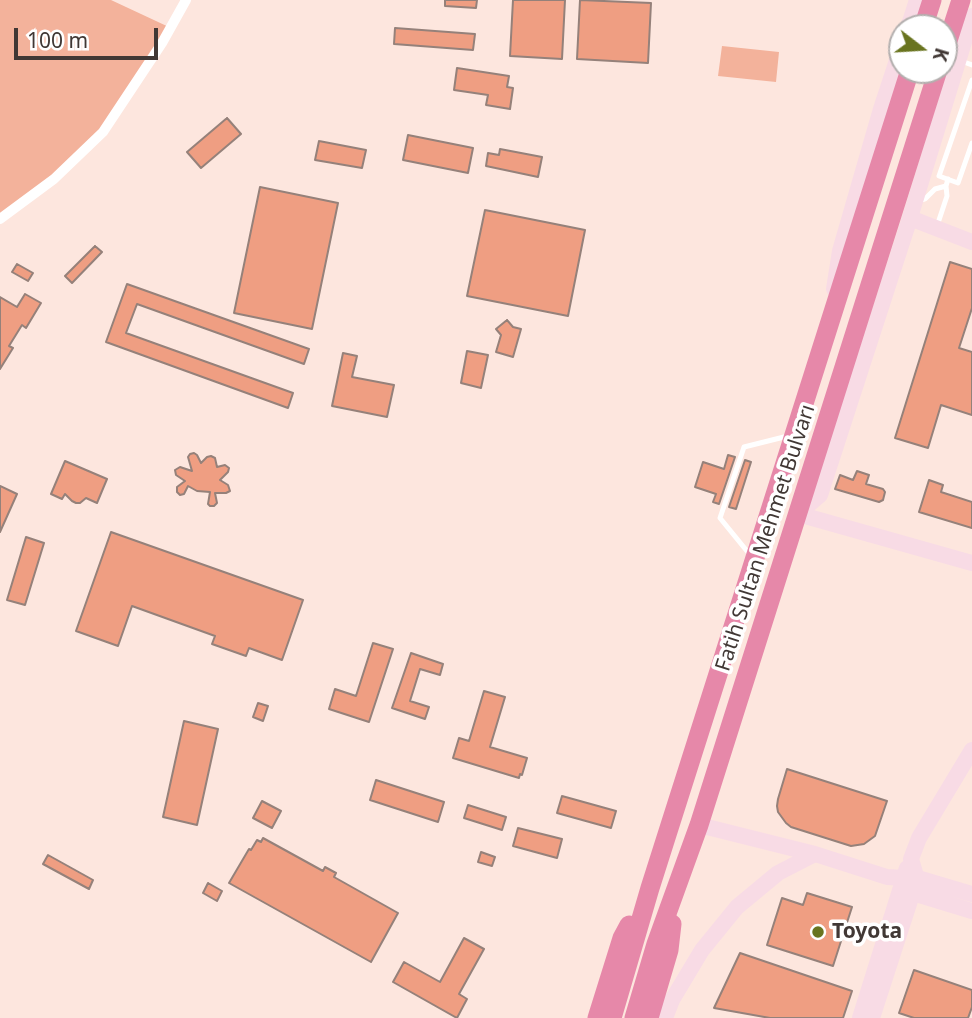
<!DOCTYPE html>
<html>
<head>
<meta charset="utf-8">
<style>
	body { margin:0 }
	#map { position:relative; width:972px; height:1018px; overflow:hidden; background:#fde6de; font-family:"Noto Sans",sans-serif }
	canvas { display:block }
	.north { position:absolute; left:888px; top:14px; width:70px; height:70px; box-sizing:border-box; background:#fff; border:2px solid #b3afae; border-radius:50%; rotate:107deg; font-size:19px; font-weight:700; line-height:28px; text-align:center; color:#413835 }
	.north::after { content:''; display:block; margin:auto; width:24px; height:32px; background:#69741f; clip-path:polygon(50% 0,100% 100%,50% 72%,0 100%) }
	.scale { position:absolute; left:14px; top:28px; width:144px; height:32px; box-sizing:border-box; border:4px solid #413835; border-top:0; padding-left:9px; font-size:21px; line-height:24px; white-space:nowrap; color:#413835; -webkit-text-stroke:5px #fff; paint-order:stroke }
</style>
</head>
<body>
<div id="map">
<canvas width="972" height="1018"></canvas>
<div class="north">K</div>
<div class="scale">100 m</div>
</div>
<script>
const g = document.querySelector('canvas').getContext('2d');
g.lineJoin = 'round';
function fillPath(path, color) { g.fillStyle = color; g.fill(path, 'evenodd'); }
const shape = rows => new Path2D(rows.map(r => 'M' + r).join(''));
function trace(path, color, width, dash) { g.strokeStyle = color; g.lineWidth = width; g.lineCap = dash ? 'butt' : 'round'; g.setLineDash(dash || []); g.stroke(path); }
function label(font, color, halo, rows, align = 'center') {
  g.font = font + ' "Noto Sans",sans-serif'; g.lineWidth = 7; g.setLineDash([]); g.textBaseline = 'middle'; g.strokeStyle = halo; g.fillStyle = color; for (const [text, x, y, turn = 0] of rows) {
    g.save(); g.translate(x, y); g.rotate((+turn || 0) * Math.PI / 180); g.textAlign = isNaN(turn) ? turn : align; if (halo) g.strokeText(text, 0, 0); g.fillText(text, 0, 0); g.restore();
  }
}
const green = shape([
	[0,0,111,0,171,28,103,132,0,219],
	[722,46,779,52,776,82,718,76]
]);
const building = shape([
	[445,0,477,0,476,8,445,6,445,0],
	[513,0,565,0,562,59,510,56,513,0],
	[580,0,651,3,648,63,577,59,580,0],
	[395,28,475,34,473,50,394,44,395,28],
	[457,68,509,76,507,87,513,88,510,109,486,105,488,95,454,90,457,68],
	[227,118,241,134,201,168,187,152,227,118],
	[408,135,473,148,468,173,403,160,408,135],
	[319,141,366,150,362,168,315,160,319,141],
	[500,149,542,157,538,177,486,166,488,153,499,155,500,149],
	[260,187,338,203,312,329,234,313,260,187],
	[485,210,585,230,568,316,467,296,485,210],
	[95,246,102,252,72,283,65,276,95,246],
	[950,262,972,269,972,308,959,348,972,352,972,415,941,405,928,448,895,438,950,262],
	[17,264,33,273,28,281,12,272,17,264],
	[127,284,309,349,304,364,137,304,126,333,293,393,288,408,106,342,127,284],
	[25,294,41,303,26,328,22,325,9,346,13,348,0,369,0,297,17,307,25,294],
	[507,320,513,327,521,329,513,357,496,352,501,335,496,329,507,320],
	[467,351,488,355,481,388,461,383,467,351],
	[343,353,357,356,352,377,394,385,387,417,332,406,343,353],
	[194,453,197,455,201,463,207,457,211,456,215,458,217,467,225,465,229,468,228,472,220,480,228,485,230,491,226,493,215,493,217,503,214,506,210,506,208,504,210,492,197,491,188,486,184,494,180,495,177,492,177,487,185,481,176,475,175,470,180,467,192,471,188,457,190,454,194,453],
	[728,455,735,457,719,504,713,502,716,494,695,487,703,462,724,469,728,455],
	[745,460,751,462,736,509,729,507,745,460],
	[65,461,107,479,97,503,86,498,80,503,76,503,72,501,65,494,62,499,51,494,65,461],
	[857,471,869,475,866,484,883,489,885,492,883,500,879,502,835,489,840,475,853,480,857,471],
	[929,480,943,485,941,492,972,502,972,528,919,512,929,480],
	[0,486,17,494,0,532,0,486],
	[111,532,303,600,282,660,249,648,246,656,212,644,215,636,132,606,118,646,76,631,111,532],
	[26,537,44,543,25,605,7,600,26,537],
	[373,643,393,649,369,722,329,709,335,689,356,696,373,643],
	[411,653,443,664,440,675,420,669,410,701,429,707,425,719,392,708,411,653],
	[484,691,505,697,490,747,527,758,522,775,520,774,519,778,453,758,459,738,469,741,484,691],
	[258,703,268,706,263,721,253,717,258,703],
	[184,721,218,729,197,825,163,817,184,721],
	[787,769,887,801,875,836,864,844,851,846,791,827,786,823,778,812,777,806,778,799,787,769],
	[376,780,444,802,438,822,370,800,376,780],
	[562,796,616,811,611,828,557,813,562,796],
	[262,801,281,811,272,828,253,818,262,801],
	[468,805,506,817,502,830,464,818,468,805],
	[518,828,562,839,557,858,513,846,518,828],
	[263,838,323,871,325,867,336,873,334,877,398,913,371,962,229,883,249,849,251,850,257,840,261,842,263,838],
	[481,852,495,857,492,866,478,862,481,852],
	[48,855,93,880,89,889,43,864,48,855],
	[208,883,222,891,217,901,203,893,208,883],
	[807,893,852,907,833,966,767,945,782,898,803,905,807,893],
	[464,938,484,949,459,994,467,999,457,1018,393,982,404,962,440,982,464,938],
	[740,953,852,991,843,1018,770,1018,714,1008,740,953],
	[914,970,972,990,972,1007,968,1018,914,1018,899,1013,914,970]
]);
const lane = shape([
	[961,61,972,65],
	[972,80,939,176,958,183,972,143],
	[919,201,925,199,935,189,946,186],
	[937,226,947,196,946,186,948,179],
	[751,556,720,518,744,447,788,436]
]);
const street = shape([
	[0,219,54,179,103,132,162,43,186,0]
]);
const secondary = shape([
	[908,28,917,0],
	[910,218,972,242],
	[834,289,840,251,881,109,902,45],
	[798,514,820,495,908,224,972,16],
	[798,514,972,563],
	[699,825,815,854,887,877,921,879,972,894],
	[905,888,913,893,972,911],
	[665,1018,672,1000,702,950,737,907,778,873,815,854],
	[860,1018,907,868],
	[872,1018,917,879,911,859,919,838,972,750]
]);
const highway = shape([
	[923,28,932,0],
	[944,53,961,0],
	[597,1018,622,938,629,925],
	[612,1018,650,888,910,70],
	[634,1018,656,944,699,825,938,70],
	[649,1018,669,950,672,924]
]);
const markers = [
	[818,932,7,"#69741f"]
];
const streetNames = [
	["Fatih Sultan Mehmet Bulvarı",766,538,-72]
];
const poiNames = [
	["Toyota",832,932]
];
fillPath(green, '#f3b29b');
fillPath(building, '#ef9e82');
trace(building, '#95817a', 2);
trace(lane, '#fff', 5);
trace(street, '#fff', 10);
trace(secondary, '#f8dbe5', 16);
trace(highway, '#e688a9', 19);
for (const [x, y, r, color] of markers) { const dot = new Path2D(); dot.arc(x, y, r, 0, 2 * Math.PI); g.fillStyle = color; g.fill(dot); trace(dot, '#fff', 2.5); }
label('21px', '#413835', '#fff', streetNames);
label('bold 21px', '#413835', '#fff', poiNames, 'left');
</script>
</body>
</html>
